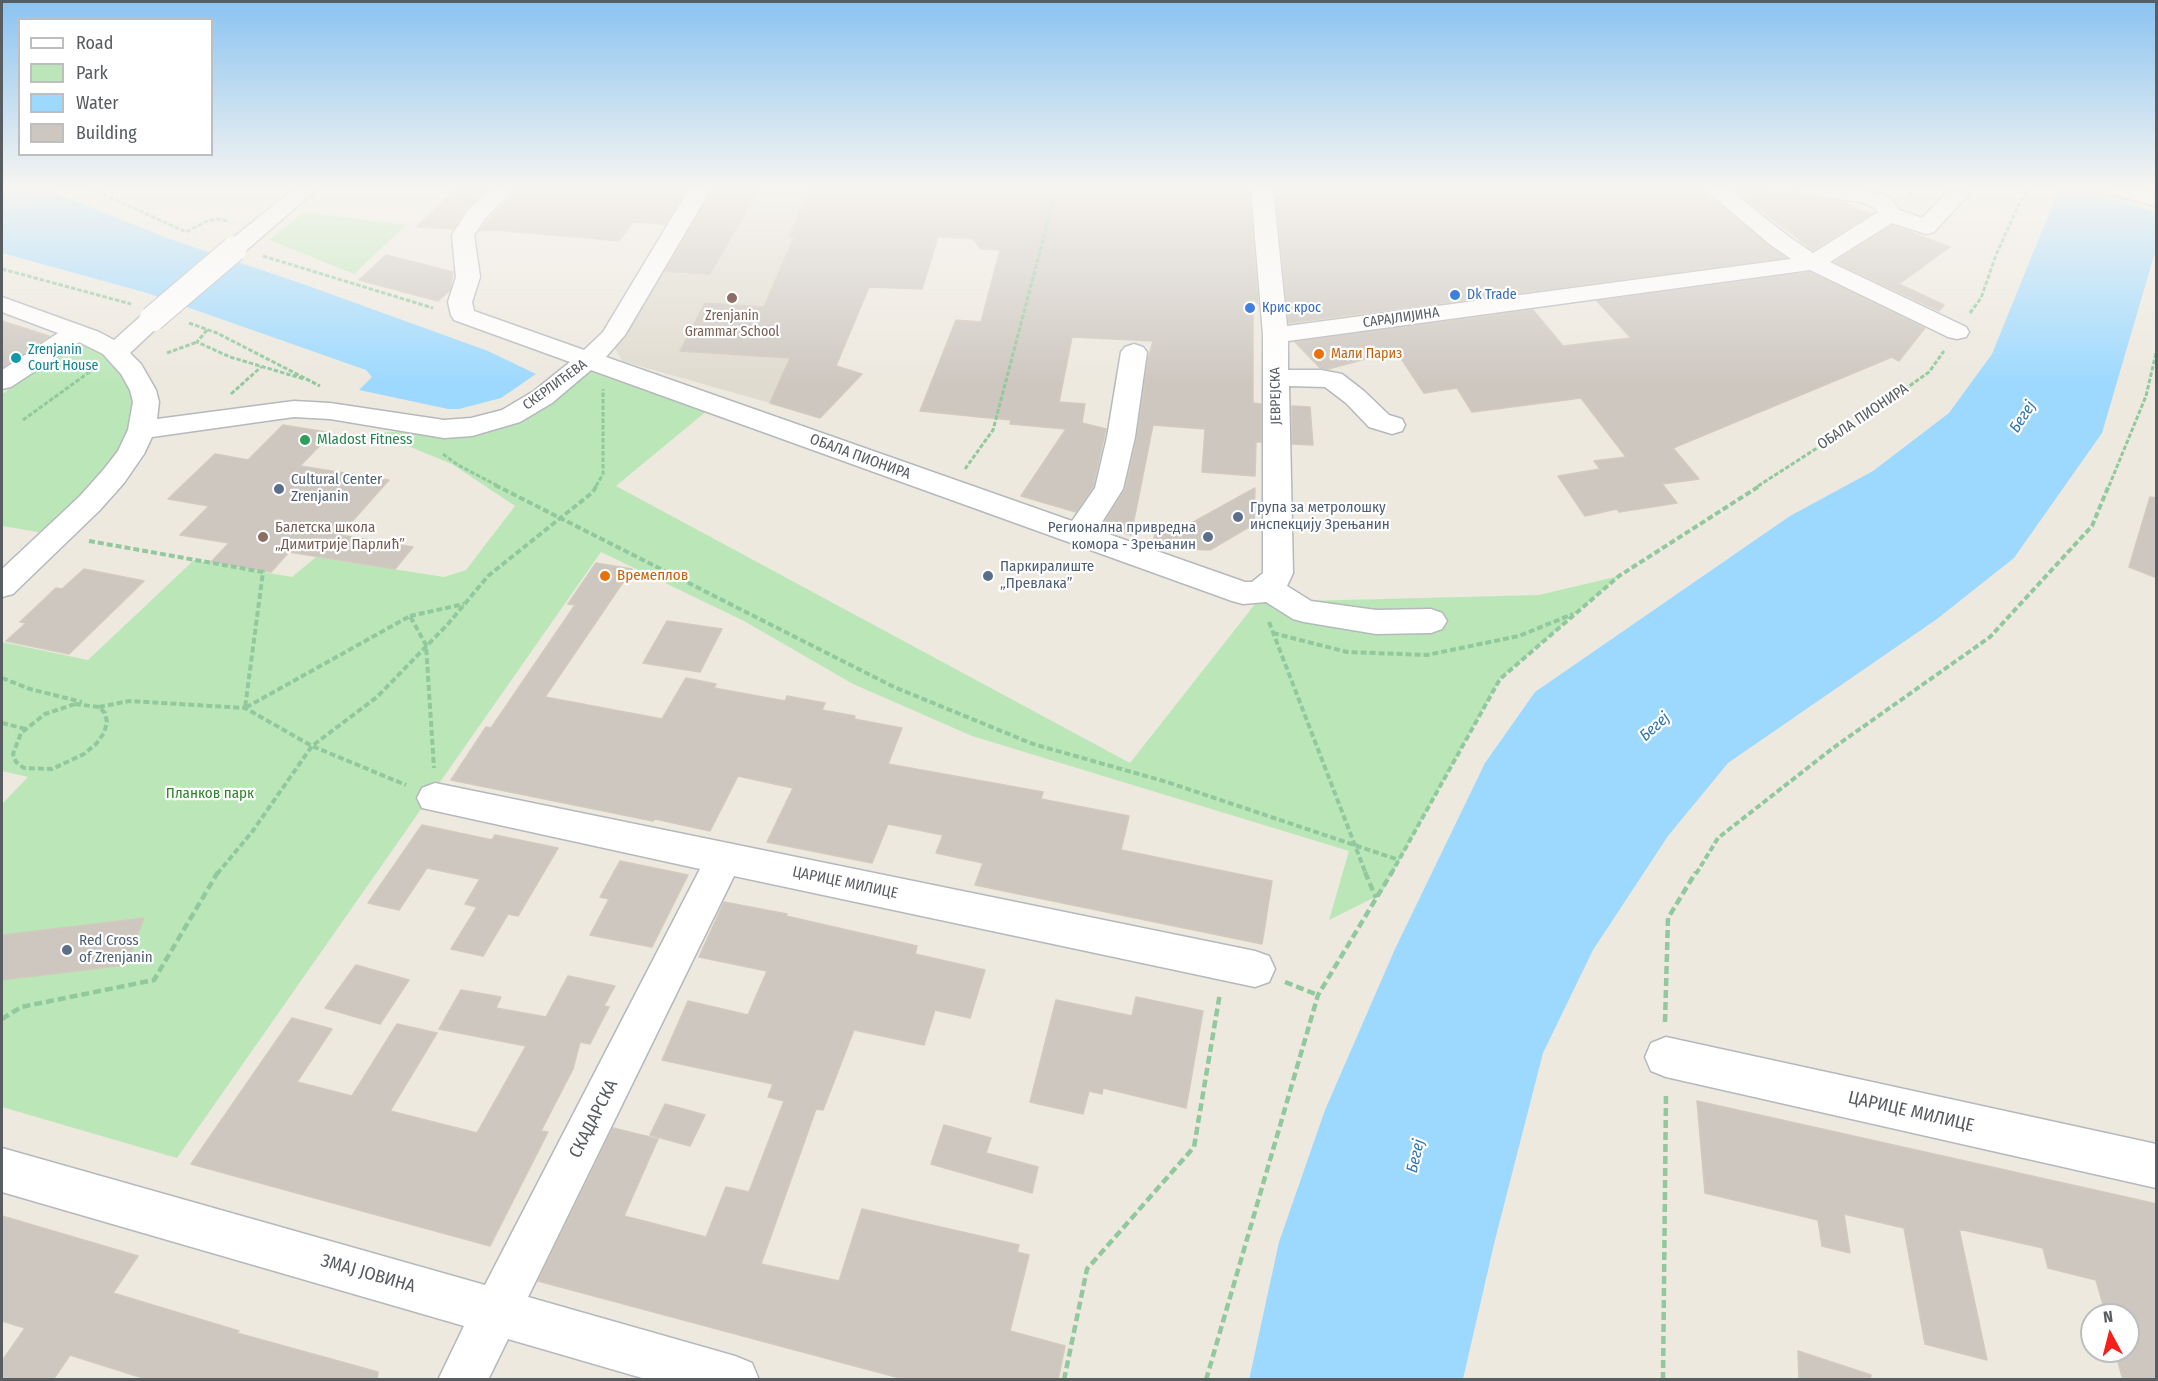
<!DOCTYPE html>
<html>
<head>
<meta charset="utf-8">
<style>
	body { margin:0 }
	#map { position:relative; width:2158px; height:1381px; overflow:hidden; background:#ede9df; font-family:"Fira Sans Condensed",sans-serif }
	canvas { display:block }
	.frame { position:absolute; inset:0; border:3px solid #585d62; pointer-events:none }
	.legend { position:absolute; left:18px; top:18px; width:195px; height:138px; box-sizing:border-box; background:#fff; border:2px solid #bcbec0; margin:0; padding:8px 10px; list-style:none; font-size:18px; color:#585d62 }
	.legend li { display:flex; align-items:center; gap:12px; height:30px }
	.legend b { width:30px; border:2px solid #bcbec0 }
	.north { position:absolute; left:2080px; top:1303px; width:60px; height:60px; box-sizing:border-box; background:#fff; border:2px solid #bcbec0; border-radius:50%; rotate:353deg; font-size:16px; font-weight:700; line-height:24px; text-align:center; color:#585d62 }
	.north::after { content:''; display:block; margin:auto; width:21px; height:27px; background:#f81f1a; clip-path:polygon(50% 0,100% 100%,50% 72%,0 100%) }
</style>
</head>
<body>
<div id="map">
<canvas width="2158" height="1381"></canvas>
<div class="frame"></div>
<ul class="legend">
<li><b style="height:8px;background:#fff"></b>Road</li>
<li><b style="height:16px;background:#bbe7b8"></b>Park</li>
<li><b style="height:16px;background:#9dd9ff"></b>Water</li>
<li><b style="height:16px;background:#cdc7c0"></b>Building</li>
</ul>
<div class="north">N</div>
</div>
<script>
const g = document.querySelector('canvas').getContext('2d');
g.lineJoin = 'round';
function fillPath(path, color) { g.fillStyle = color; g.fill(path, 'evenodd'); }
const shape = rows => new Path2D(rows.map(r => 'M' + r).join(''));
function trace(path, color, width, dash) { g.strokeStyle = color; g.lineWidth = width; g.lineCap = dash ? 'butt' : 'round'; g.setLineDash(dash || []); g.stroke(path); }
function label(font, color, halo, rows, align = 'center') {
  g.font = font + ' "Fira Sans Condensed",sans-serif'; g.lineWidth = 4.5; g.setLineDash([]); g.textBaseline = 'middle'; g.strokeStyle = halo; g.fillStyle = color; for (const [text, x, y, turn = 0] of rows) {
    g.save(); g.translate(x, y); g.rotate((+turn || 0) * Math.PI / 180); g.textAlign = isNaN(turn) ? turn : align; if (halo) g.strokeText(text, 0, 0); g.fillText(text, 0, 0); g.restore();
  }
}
const education = shape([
	[709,189,867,189,770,403,622,361,614,346,658,271,710,274,736,229,687,225]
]);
const green = shape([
	[304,212,406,225,354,274,269,240],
	[81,339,116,352,146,415,56,535,2,526,2,394],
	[589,360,714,405,616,486,1130,763,1259,599,1304,601,1539,595,1619,576,1500,679,1381,894,1329,920,1349,851,972,736,853,684,744,621,601,552,177,1158,2,1107,2,804,28,777,2,771,2,642,88,660,194,560,292,577,316,557,444,577,466,570,515,506,452,464,376,433,472,427,486,424]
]);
const water = shape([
	[2,189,45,189,167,238,303,284,488,351,536,374,501,398,459,409,448,409,359,390,372,377,366,370,147,293,2,253],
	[2059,189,2156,189,2156,249,2102,433,2014,558,1937,619,1728,763,1668,836,1593,950,1543,1053,1495,1240,1463,1379,1249,1380,1279,1242,1325,1110,1395,949,1485,763,1535,692,1790,516,1873,471,1949,413,1992,354]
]);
const pier = shape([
	[2078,189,2149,189,2156,191,2156,212]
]);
const building = shape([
	[456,189,487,189,466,208,453,229,416,227,456,189],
	[510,189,686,189,665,224,633,222,619,241,497,230,479,231,512,195,510,189],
	[713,189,759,189,710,274,665,271,713,189],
	[810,189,1249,189,1258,304,1253,298,1253,403,1261,404,1261,442,1256,442,1255,476,1202,472,1205,429,1153,425,1131,535,1102,526,1125,490,1137,438,1148,359,1153,341,1072,337,1059,402,1085,404,1082,423,1106,429,1093,487,1076,512,1021,496,1066,429,1010,424,1011,420,920,411,956,320,981,322,1000,250,981,249,973,239,938,237,922,289,869,287,836,366,862,374,820,418,770,403,790,358,680,351,705,303,764,307,794,237,789,236,810,189],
	[1275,189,1700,189,1785,258,1289,323,1275,189],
	[1733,189,1789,193,1789,189,1796,189,1801,196,1841,202,1871,214,1813,250,1733,189],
	[1892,225,1950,247,1899,284,1944,305,1939,311,1835,262,1892,225],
	[386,255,453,272,450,290,438,301,359,280,386,255],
	[1810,272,1925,328,1899,361,1892,357,1673,448,1699,479,1662,484,1677,503,1619,512,1617,509,1585,516,1558,476,1600,469,1594,461,1626,457,1581,398,1472,412,1457,388,1424,393,1396,351,1328,369,1320,368,1295,342,1533,310,1563,346,1631,338,1597,301,1810,272],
	[2,321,49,336,2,368,2,321],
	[1292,406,1310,407,1313,445,1292,444,1292,406],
	[283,425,332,433,300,466,389,480,340,535,413,547,395,569,289,552,271,572,211,562,229,543,180,535,209,506,168,499,215,454,248,460,283,425],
	[1255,488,1254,524,1210,550,1153,547,1156,524,1188,525,1255,488],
	[2150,497,2157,498,2157,578,2129,567,2150,497],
	[596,563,632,569,545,697,662,719,686,678,716,684,714,688,785,701,787,696,825,703,822,710,855,716,854,719,902,728,888,764,1043,792,1041,799,1129,816,1121,850,1272,881,1262,944,975,885,983,863,936,853,943,835,888,824,872,863,767,842,793,788,738,776,710,831,655,819,653,821,451,780,486,727,491,728,575,605,568,604,596,563],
	[84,569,144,581,69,654,6,641,26,623,20,622,56,588,62,589,84,569],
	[667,621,722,629,700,672,643,663,667,621],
	[422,825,492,840,495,835,558,848,518,916,508,914,483,956,451,949,477,907,465,904,480,879,427,868,399,910,368,903,422,825],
	[620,861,688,875,652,947,590,935,609,899,600,897,620,861],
	[724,902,787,914,786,916,917,946,915,954,985,970,970,1018,935,1010,924,1045,854,1030,823,1110,816,1109,761,1264,839,1281,862,1209,1019,1245,1017,1252,1029,1255,1010,1331,1065,1346,1058,1380,907,1380,538,1281,613,1128,658,1139,624,1216,706,1237,726,1187,749,1192,784,1101,768,1097,773,1084,662,1060,688,1001,748,1015,767,971,699,957,724,902],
	[144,918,126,965,2,980,2,935,144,918],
	[356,965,409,980,380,1024,325,1008,356,965],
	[568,976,615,986,604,1006,609,1007,590,1044,580,1042,573,1069,541,1131,548,1132,490,1246,191,1164,292,1018,332,1029,297,1082,352,1096,397,1024,437,1033,390,1111,477,1133,526,1046,439,1029,461,990,501,997,496,1008,546,1017,568,976],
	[1136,997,1203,1011,1186,1108,1103,1088,1102,1094,1089,1091,1083,1114,1030,1102,1056,1000,1132,1016,1136,997],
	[1697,1101,2157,1204,2157,1380,2123,1380,2115,1351,2128,1351,2128,1315,2106,1315,2096,1280,2048,1268,2043,1248,1959,1229,1987,1360,1925,1344,1904,1228,1844,1214,1850,1253,1822,1246,1818,1220,1705,1193,1697,1101],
	[665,1104,705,1115,690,1146,650,1135,665,1104],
	[944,1125,991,1138,986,1153,1038,1167,1032,1193,931,1164,944,1125],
	[2,1216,138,1256,113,1293,239,1331,237,1333,378,1372,377,1380,149,1380,70,1355,53,1380,2,1380,2,1361,25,1328,2,1321,2,1216],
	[1798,1351,1871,1375,1870,1380,1799,1380,1798,1351]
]);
const pathFar2 = shape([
	[92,189,186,232,207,221,218,219,229,221],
	[1909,196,1914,189],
	[263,256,433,308],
	[2,269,131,304],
	[1970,313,1981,298,1996,255,2020,202,2030,189],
	[189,323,217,333,320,386],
	[207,330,197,342,230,357,304,379],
	[167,353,197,342],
	[231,394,261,367],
	[23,420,95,368],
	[443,454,458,465,498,486],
	[965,469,993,430,1055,194],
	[596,486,603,474,603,389],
	[1758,486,1870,414,1929,372,1944,351],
	[2109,486,2146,396,2156,353]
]);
const pathFar1 = shape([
	[495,485,894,687,1033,744,1167,782,1399,860],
	[89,541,263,572,245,708,410,616,426,645,434,768],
	[410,616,464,604],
	[1269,622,1366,874],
	[1273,633,1347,652,1427,655,1519,636,1573,614],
	[2,678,30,689,82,702],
	[75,704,99,707,105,713,107,722,104,733,96,744,84,754,52,769,24,768,16,762,13,754,21,733,45,714,75,704],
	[99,707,129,701,245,708,312,746,406,785],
	[2,723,26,729],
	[217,874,252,832,312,746,377,697,448,624,488,576,593,492,597,485],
	[1391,874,1500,679,1619,576,1761,485],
	[1696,874,1718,838,1833,748,1990,637,2092,526,2109,485]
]);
const path = shape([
	[1365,872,1376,898],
	[1285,982,1318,995],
	[2,1019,21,1007,154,980,218,872],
	[1665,1022,1668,918,1696,872],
	[1064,1380,1087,1269,1194,1147,1220,993],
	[1206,1380,1318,995,1392,872],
	[1663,1380,1666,1093]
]);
const minor = shape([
	[293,189,317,189,242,254,234,256,226,254,222,249,226,244,293,189],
	[490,189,507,189,510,193,485,219,474,235,480,277,472,302,474,311,584,350,603,332,689,189,711,189,625,335,606,357,1072,521,1095,488,1107,437,1121,352,1125,347,1134,344,1143,347,1147,352,1135,437,1123,489,1097,530,1245,582,1252,582,1263,573,1263,335,1251,189,1273,189,1287,326,1791,259,1772,246,1704,189,1729,189,1788,236,1813,253,1878,212,1873,207,1861,202,1809,195,1801,194,1798,189,1865,189,1889,197,1900,210,1922,218,1949,190,1960,189,1965,190,1968,195,1934,232,1926,234,1892,223,1830,262,1966,327,1969,332,1966,337,1957,339,1948,337,1810,270,1288,341,1288,370,1321,370,1342,374,1364,391,1389,415,1402,419,1405,425,1402,431,1392,434,1369,427,1346,403,1325,387,1289,386,1293,573,1287,586,1311,601,1376,610,1431,609,1442,613,1447,621,1442,629,1431,633,1376,634,1304,622,1293,619,1266,602,1243,604,1232,601,591,370,552,403,520,422,472,436,444,438,330,419,294,417,152,437,144,454,124,483,100,510,13,594,2,597,2,569,80,496,104,469,118,451,128,430,133,402,130,390,121,374,103,354,79,342,11,387,2,389,2,370,58,333,2,312,2,297,99,332,114,340,143,314,152,312,161,314,164,319,161,324,130,353,141,364,156,390,159,402,157,419,294,401,330,403,444,420,471,418,502,410,534,391,570,362,454,320,451,315,448,302,456,277,452,235,468,210,490,189],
	[2108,189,2143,189,2156,193,2156,206,2111,194,2108,189],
	[435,783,1255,951,1269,956,1275,969,1269,982,1255,987,734,876,528,1297,735,1356,752,1363,759,1380,649,1380,508,1339,488,1380,438,1380,464,1326,2,1192,2,1148,485,1285,700,869,422,808,417,798,422,788,435,783],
	[1666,1037,2156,1144,2156,1188,1666,1077,1651,1071,1645,1057,1651,1043,1666,1037]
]);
const minorBridge = shape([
	[152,319,234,249]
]);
const markers = [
	[1455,295,6,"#3f7fe0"],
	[732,298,6,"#8d6e63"],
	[1250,308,6,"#3f7fe0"],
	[1319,354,6,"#e8710a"],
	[16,358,6,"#0f9aa8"],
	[305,440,6,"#2e9e5b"],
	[279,489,6,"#5c6f8a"],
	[1238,517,6,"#5c6f8a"],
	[263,537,6,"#8d6e63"],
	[1208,537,6,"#5c6f8a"],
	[605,576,6,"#e8710a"],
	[988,576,6,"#5c6f8a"],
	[67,950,6,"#5c6f8a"]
];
const farShopnames = [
	["Dk Trade",1467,295],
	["Крис крос",1262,308]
];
const farEducationnames = [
	["Zrenjanin",732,316],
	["Grammar School",732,332]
];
const farStreetnames = [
	["САРАЈЛИЈИНА",1401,318,-8],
	["СКЕРЛИЋЕВА",555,385,-36],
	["ЈЕВРЕЈСКА",1276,396,-91]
];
const farCulturenames = [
	["Zrenjanin",28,350],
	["Court House",28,366]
];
const farFoodnames = [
	["Мали Париз",1331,354]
];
const streetNames = [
	["ОБАЛА ПИОНИРА",1863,417,-34],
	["ОБАЛА ПИОНИРА",860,457,20],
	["ЦАРИЦЕ МИЛИЦЕ",845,883,12]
];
const leisureNames = [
	["Mladost Fitness",317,440]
];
const serviceNames = [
	["Cultural Center",291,480],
	["Zrenjanin",291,497],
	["Група за метролошку",1250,508],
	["инспекцију Зрењанин",1250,525],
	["Регионална привредна",1196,528,"right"],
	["комора - Зрењанин",1196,545,"right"],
	["Паркиралиште",1000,567],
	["„Превлака”",1000,584],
	["Red Cross",79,941],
	["of Zrenjanin",79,958]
];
const educationNames = [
	["Балетска школа",275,528],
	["„Димитрије Парлић”",275,545]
];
const foodNames = [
	["Времеплов",617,576]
];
const parkNames = [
	["Планков парк",210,794]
];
const waterNames = [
	["Бегеј",2023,417,-57],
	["Бегеј",1655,727,-42],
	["Бегеј",1416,1156,-77]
];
const nearStreetnames = [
	["ЦАРИЦЕ МИЛИЦЕ",1911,1112,13],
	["СКАДАРСКА",594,1119,-63],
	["ЗМАЈ ЈОВИНА",368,1274,16]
];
fillPath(education, '#dfdbcf');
fillPath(green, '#bbe7b8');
fillPath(water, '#9dd9ff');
fillPath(pier, '#ede9df');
fillPath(building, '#cdc7c0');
trace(building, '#d2cabd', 1.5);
trace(minor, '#b5b8bd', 3);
trace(pathFar2, '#91c89e', 3, [4.5, 2]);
trace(pathFar1, '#91c89e', 4, [6, 3]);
trace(path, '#91c89e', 4.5, [8, 4]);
fillPath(minor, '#fff');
trace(minorBridge, '#b5b8bd', 27, []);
trace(minorBridge, '#fff', 25);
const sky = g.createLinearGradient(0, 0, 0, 383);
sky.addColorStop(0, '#8ac3f1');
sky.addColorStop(0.49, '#f7f5f1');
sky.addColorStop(1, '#f7f5f100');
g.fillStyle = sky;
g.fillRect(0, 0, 2158, 383);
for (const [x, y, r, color] of markers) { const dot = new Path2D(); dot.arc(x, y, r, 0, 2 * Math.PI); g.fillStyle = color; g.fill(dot); trace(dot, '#fff', 2); }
label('14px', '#366cbe', '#fff', farShopnames, 'left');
label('14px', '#785e54', '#fff', farEducationnames);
label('14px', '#585d62', '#fff', farStreetnames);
label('14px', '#0d838f', '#fff', farCulturenames, 'left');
label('14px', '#c56008', '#fff', farFoodnames, 'left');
label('15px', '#585d62', '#fff', streetNames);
label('15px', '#27864d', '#fff', leisureNames, 'left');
label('15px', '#4e5e75', '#fff', serviceNames, 'left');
label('15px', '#785e54', '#fff', educationNames, 'left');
label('15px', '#c56008', '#fff', foodNames, 'left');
label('15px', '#2d852d', '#fff', parkNames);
label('italic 16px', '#3075b0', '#fff', waterNames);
label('18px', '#585d62', '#fff', nearStreetnames);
</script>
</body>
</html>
